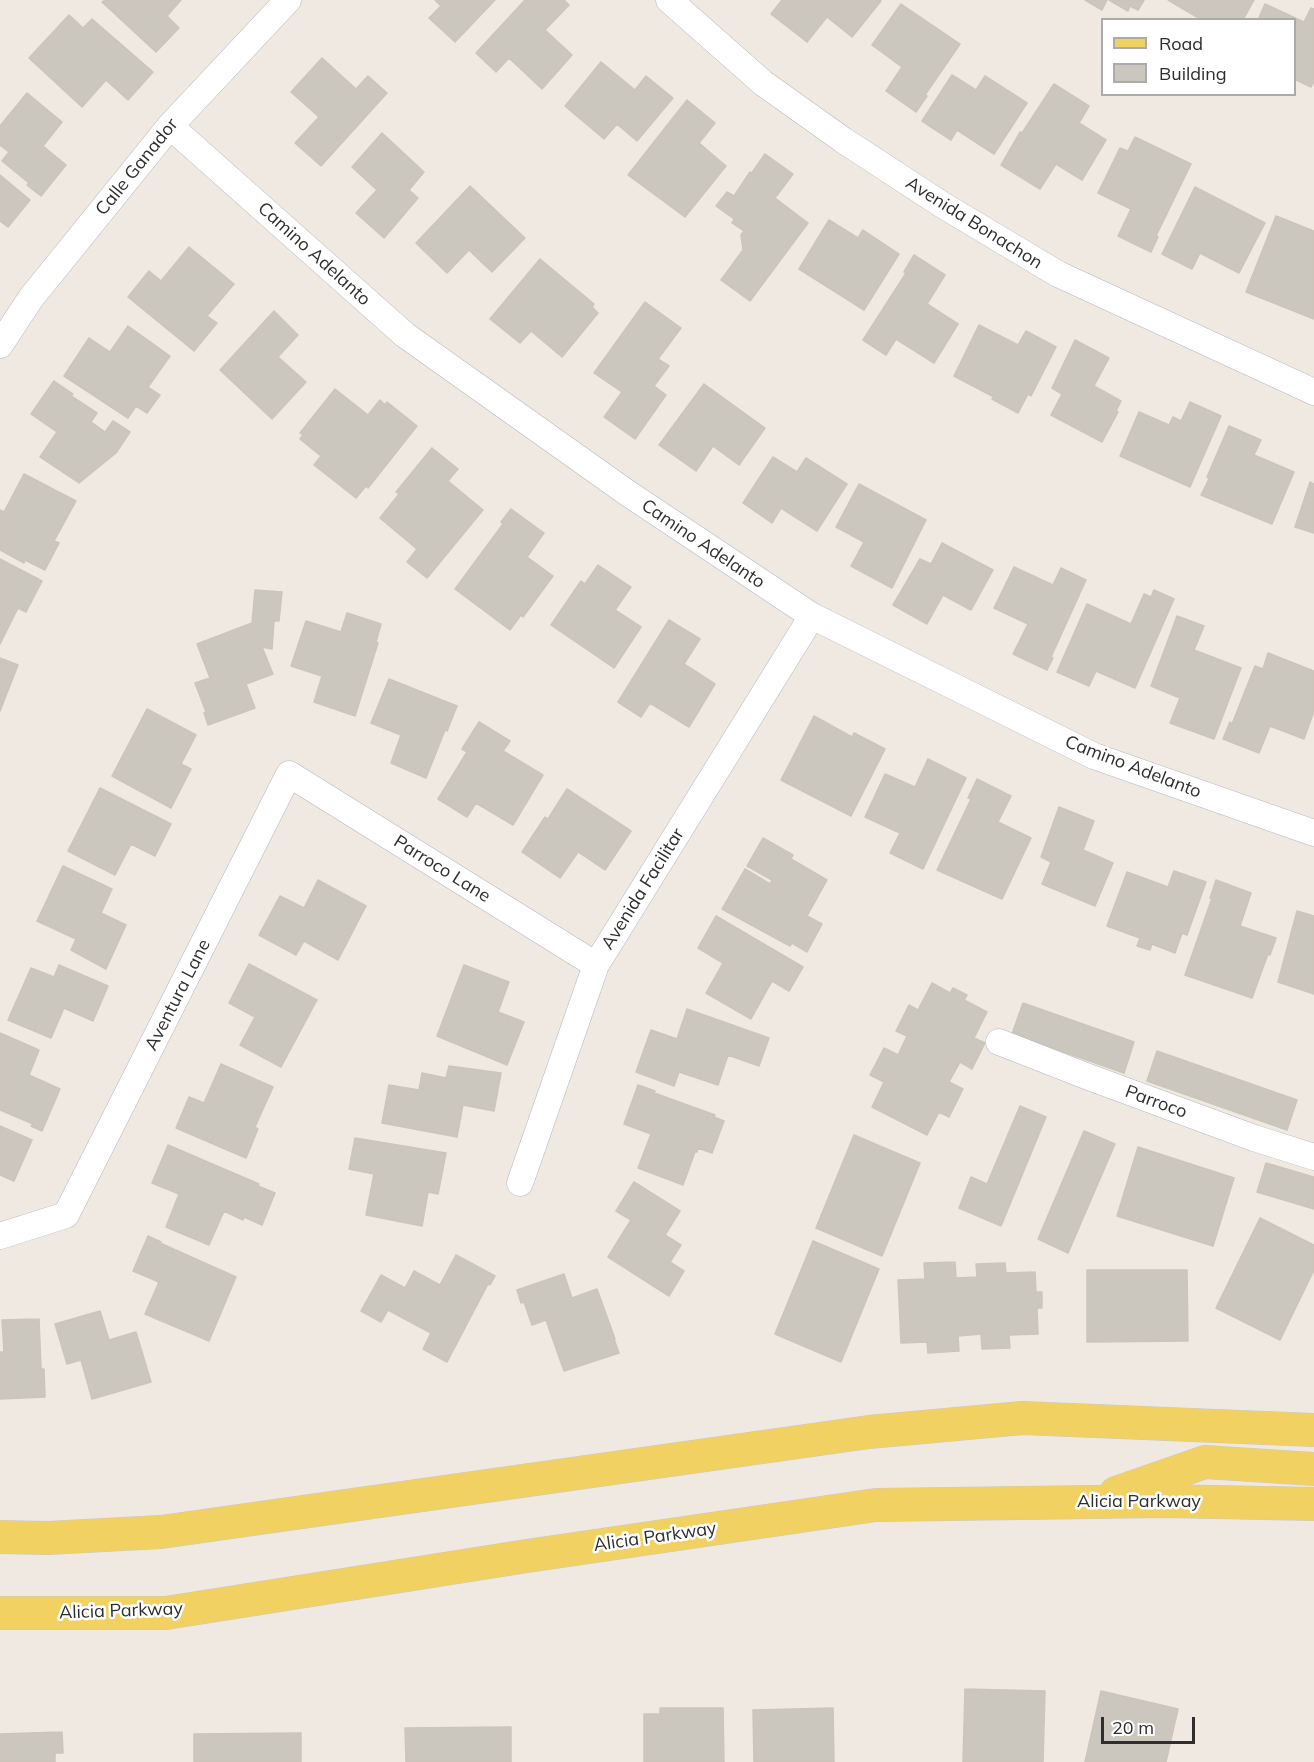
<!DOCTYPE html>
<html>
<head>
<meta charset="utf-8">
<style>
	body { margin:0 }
	#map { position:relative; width:1314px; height:1762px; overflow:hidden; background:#efe9e1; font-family:Mulish,sans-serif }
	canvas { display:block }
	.legend { position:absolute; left:1101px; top:18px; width:195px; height:78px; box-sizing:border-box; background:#fff; border:2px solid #ababab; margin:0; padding:8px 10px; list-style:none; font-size:18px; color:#2e2e2e }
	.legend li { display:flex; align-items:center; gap:12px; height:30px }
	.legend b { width:30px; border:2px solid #ababab }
	.scale { position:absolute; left:1101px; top:1717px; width:94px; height:27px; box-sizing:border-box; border:3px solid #2e2e2e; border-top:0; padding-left:8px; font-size:18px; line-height:21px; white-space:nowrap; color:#2e2e2e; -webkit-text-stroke:4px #fff; paint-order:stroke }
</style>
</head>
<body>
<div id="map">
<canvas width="1314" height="1762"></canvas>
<ul class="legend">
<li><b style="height:8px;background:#f2d163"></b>Road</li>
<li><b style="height:16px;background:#cbc7bf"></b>Building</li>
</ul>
<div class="scale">20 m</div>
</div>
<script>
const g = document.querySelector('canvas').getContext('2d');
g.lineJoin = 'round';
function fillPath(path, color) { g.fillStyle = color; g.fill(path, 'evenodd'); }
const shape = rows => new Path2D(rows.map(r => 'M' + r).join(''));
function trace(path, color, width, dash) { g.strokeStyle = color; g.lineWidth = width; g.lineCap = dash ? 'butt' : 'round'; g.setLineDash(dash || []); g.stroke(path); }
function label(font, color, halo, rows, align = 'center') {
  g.font = font + ' Mulish,sans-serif'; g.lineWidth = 5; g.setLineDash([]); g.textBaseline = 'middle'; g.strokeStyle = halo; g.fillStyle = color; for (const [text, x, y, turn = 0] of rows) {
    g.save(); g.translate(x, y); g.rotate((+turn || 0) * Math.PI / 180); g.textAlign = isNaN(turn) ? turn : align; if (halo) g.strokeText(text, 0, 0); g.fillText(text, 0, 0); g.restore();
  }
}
const building = shape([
	[105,0,181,0,167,16,179,28,156,52,102,2,105,0],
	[435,0,495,0,455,42,429,18,441,6,435,0],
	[525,0,564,0,569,5,545,30,572,55,542,89,509,58,496,72,476,53,525,0],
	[782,0,880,0,881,1,852,37,827,17,807,42,771,14,782,0],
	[1085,0,1107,0,1102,10,1085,0],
	[1109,0,1144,0,1138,10,1130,6,1128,11,1109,0],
	[1168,0,1254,0,1243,20,1202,20,1168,0],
	[901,4,960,44,925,95,927,96,916,112,886,91,902,67,872,45,901,4],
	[1265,4,1304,22,1311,8,1314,9,1314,81,1311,87,1294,79,1294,20,1258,20,1265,4],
	[69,15,83,28,92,19,153,72,128,100,106,80,82,107,29,58,69,15],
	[322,58,356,89,368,76,387,93,321,166,295,143,319,117,291,92,322,58],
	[601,62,635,90,646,76,673,98,637,141,617,124,604,139,565,106,601,62],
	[952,75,976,90,985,76,1027,103,994,154,957,130,951,140,922,121,952,75],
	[1054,84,1089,106,1079,123,1106,140,1082,180,1056,164,1040,189,1001,165,1020,132,1022,133,1054,84],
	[27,93,62,122,43,146,66,165,41,196,27,185,29,183,2,161,9,152,0,145,0,126,27,93],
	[687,100,715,123,699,143,726,166,685,217,628,175,687,100],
	[382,133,424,172,409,190,418,198,384,238,356,213,377,190,352,167,382,133],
	[1135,137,1191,164,1156,236,1158,237,1151,252,1118,236,1131,209,1098,193,1120,148,1128,151,1135,137],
	[765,154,793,174,775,198,808,223,750,301,721,280,743,250,741,235,744,231,732,223,734,219,716,206,727,192,734,196,750,172,751,174,765,154],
	[0,175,30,200,8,227,0,221,0,175],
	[470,186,525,238,492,272,469,250,447,273,416,243,470,186],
	[1195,187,1265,223,1239,273,1200,253,1192,269,1162,254,1195,187],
	[1276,216,1314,231,1314,319,1246,292,1276,216],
	[829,220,858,238,863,230,899,254,864,310,799,269,829,220],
	[189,247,234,284,207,316,217,323,194,351,128,297,149,271,161,281,189,247],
	[914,255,945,275,927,304,958,324,934,363,896,339,886,355,863,340,906,273,904,272,914,255],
	[540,259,594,304,592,307,598,313,562,357,531,331,520,343,490,319,540,259],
	[645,302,681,328,658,359,669,366,654,386,666,395,635,439,604,417,622,392,594,373,645,302],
	[274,311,298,335,278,357,306,382,272,419,220,370,274,311],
	[979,325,1018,345,1026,331,1056,347,1031,396,1028,394,1018,413,992,399,994,397,954,376,979,325],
	[128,326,170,356,148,387,160,395,147,413,136,406,128,418,64,376,89,338,110,352,128,326],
	[1075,340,1109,358,1094,386,1121,401,1116,411,1118,412,1102,442,1051,415,1062,394,1052,388,1075,340],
	[54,381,73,394,71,396,97,413,91,422,105,432,113,421,130,432,116,453,79,483,40,457,57,432,31,414,54,381],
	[704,384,765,428,739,465,713,446,696,471,659,445,704,384],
	[335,389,368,415,380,400,385,405,387,402,417,426,368,488,366,486,356,498,314,465,321,456,300,439,303,435,300,433,335,389],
	[1190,402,1221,416,1190,487,1120,456,1139,412,1169,425,1173,417,1181,421,1190,402],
	[1229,426,1261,440,1254,455,1294,472,1272,524,1201,495,1209,479,1207,477,1229,426],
	[432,448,458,469,448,481,483,510,427,578,407,562,417,549,380,518,399,494,396,492,432,448],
	[773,457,797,472,806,458,847,484,817,531,781,508,772,523,743,503,773,457],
	[24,474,76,501,54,541,59,543,45,570,25,560,24,563,0,550,0,510,4,512,24,474],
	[1310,482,1314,484,1314,533,1295,527,1310,482],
	[859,484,926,520,892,588,851,566,864,542,836,527,859,484],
	[511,509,544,533,527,557,553,576,523,617,521,615,510,630,455,589,503,524,501,522,511,509],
	[942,543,993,570,971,610,943,595,927,624,893,605,920,559,931,564,942,543],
	[0,559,42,581,26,612,18,608,0,644,0,559],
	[598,565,631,587,615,610,641,627,614,668,551,625,581,581,585,584,598,565],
	[1014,567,1053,585,1061,568,1086,580,1051,657,1053,658,1047,670,1013,654,1028,624,994,608,1014,567],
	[255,590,282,592,279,621,274,621,272,649,262,647,273,674,246,684,255,708,208,725,204,713,206,712,195,683,210,678,197,644,252,623,255,590],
	[1154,590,1174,599,1135,688,1096,671,1089,686,1057,672,1087,604,1131,624,1144,594,1151,597,1154,590],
	[347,613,381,624,376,642,378,643,355,716,314,702,322,676,291,666,306,621,341,632,347,613],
	[1177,616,1204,626,1194,650,1241,668,1214,739,1170,723,1180,698,1151,686,1177,616],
	[669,620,700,639,684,664,715,684,689,727,650,703,641,717,618,702,669,620],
	[1268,653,1314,671,1314,711,1304,739,1270,726,1259,753,1223,739,1230,722,1232,724,1255,666,1263,669,1268,653],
	[0,658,18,665,0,711,0,658],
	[389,679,457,706,447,731,445,730,426,778,391,763,401,735,371,723,389,679],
	[147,709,196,735,181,764,191,769,171,808,112,776,147,709],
	[814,716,852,737,854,733,885,749,851,816,781,780,814,716],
	[479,722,510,741,503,751,543,775,513,825,476,803,467,817,438,799,467,752,462,749,479,722],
	[928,759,966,778,923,869,890,853,900,833,865,817,885,774,915,787,928,759],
	[977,779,1011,796,998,822,1031,838,1002,899,937,870,971,799,968,798,977,779],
	[100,788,171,824,155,856,131,844,115,875,68,851,100,788],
	[567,789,631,831,605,870,578,852,560,878,522,852,545,817,548,819,567,789],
	[1059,807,1094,821,1083,850,1113,863,1095,906,1042,884,1051,862,1041,857,1059,807],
	[763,838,793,855,791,859,827,880,807,916,822,924,807,952,792,943,790,946,722,909,745,869,770,884,772,880,747,866,763,838],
	[63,866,112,889,101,913,126,925,106,969,71,950,76,939,37,921,63,866],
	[1174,871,1206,882,1187,935,1182,933,1175,953,1152,944,1150,950,1137,946,1140,938,1107,926,1127,872,1168,887,1174,871],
	[318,880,366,906,338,960,304,941,296,955,259,935,280,896,304,908,318,880],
	[1216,880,1251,893,1240,926,1276,938,1270,955,1268,954,1252,998,1185,975,1212,898,1210,898,1216,880],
	[1297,911,1314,916,1314,994,1278,982,1297,911],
	[716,916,803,967,789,991,772,981,751,1019,706,993,723,963,698,948,716,916],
	[249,964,317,1000,281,1067,240,1045,255,1017,229,1003,249,964],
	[59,965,108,986,93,1021,64,1008,51,1038,8,1020,31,968,54,977,59,965],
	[464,965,509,982,498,1012,524,1022,507,1065,437,1036,464,965],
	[932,983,950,993,953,988,967,995,964,1000,987,1012,974,1038,985,1043,972,1069,960,1062,949,1082,963,1089,949,1117,939,1112,927,1135,872,1107,884,1082,870,1075,884,1048,898,1055,907,1036,896,1031,909,1005,918,1010,932,983],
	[1023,1003,1134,1042,1124,1073,1012,1034,1023,1003],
	[687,1009,769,1038,759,1066,728,1055,718,1085,679,1072,674,1086,636,1072,651,1030,677,1039,687,1009],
	[0,1033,39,1050,29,1075,60,1089,42,1131,31,1126,33,1124,0,1110,0,1033],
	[1157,1051,1297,1100,1287,1130,1147,1081,1157,1051],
	[221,1064,273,1087,255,1127,258,1129,246,1158,176,1128,189,1097,204,1103,221,1064],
	[449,1066,501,1073,494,1111,463,1105,457,1137,382,1123,389,1085,419,1090,422,1073,446,1078,449,1066],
	[638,1085,655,1091,654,1093,715,1115,714,1117,724,1121,712,1153,698,1148,697,1152,695,1152,683,1185,638,1168,651,1134,624,1124,638,1085],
	[1020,1106,1046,1117,1001,1226,959,1208,971,1177,987,1184,1020,1106],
	[0,1126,32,1140,14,1181,0,1175,0,1126],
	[1084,1131,1115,1144,1068,1253,1038,1239,1084,1131],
	[854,1135,920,1163,882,1256,816,1228,854,1135],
	[355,1138,446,1153,438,1194,428,1192,422,1226,366,1215,374,1174,349,1169,355,1138],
	[168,1145,259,1184,258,1186,275,1193,262,1225,244,1217,243,1220,224,1211,209,1245,166,1227,179,1194,152,1183,168,1145],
	[1138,1147,1234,1178,1213,1246,1117,1216,1138,1147],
	[1266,1163,1314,1177,1314,1209,1257,1192,1266,1163],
	[634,1182,680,1211,665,1235,681,1245,670,1262,684,1271,669,1296,608,1257,631,1220,616,1211,634,1182],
	[1260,1218,1314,1245,1314,1270,1280,1340,1216,1308,1260,1218],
	[148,1236,161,1242,160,1243,236,1277,209,1341,145,1314,159,1282,133,1271,148,1236],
	[813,1241,879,1269,841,1362,775,1334,813,1241],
	[456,1255,495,1276,490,1285,488,1284,447,1362,423,1349,431,1333,388,1310,381,1322,361,1311,381,1275,405,1288,414,1271,440,1285,456,1255],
	[955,1262,956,1278,977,1277,976,1264,1005,1263,1006,1273,1035,1272,1036,1292,1042,1292,1042,1308,1037,1308,1038,1334,1009,1335,1010,1348,982,1349,981,1334,958,1336,959,1351,928,1353,927,1342,901,1343,898,1280,925,1279,924,1263,955,1262],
	[1087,1270,1187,1270,1188,1341,1087,1342,1087,1270],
	[564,1274,572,1298,597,1289,615,1339,614,1339,619,1353,564,1371,546,1320,532,1325,524,1302,521,1303,517,1290,564,1274],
	[100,1311,109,1340,136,1332,151,1382,92,1399,81,1360,67,1364,55,1324,100,1311],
	[39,1319,41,1369,44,1369,45,1397,0,1399,0,1352,4,1352,2,1320,39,1319],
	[965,1689,1045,1691,1043,1762,963,1762,965,1689],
	[1101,1691,1178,1709,1166,1762,1085,1762,1101,1691],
	[660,1708,723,1708,724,1762,644,1762,644,1714,660,1714,660,1708],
	[833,1708,834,1762,754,1762,753,1710,833,1708],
	[511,1727,511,1762,406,1762,405,1728,511,1727],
	[62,1732,63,1753,55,1753,55,1762,0,1762,0,1734,62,1732],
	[301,1733,301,1762,194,1762,194,1734,301,1733]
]);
const street = shape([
	[669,0,763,83,843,140,941,204,1058,274,1314,392],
	[170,126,405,335,626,492,812,616,1094,756,1314,833],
	[0,345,31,298,170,126,288,0],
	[999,1042,1086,1076,1254,1138,1314,1157],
	[520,1183,596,965,812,616],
	[0,1236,66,1215,289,774,596,965]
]);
const primary = shape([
	[1116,1493,1205,1462,1314,1469],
	[0,1537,48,1538,161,1532,869,1432,1022,1418,1314,1430],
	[0,1613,166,1613,527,1556,876,1505,1165,1501,1314,1504]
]);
const streetNames = [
	["Calle Ganador",137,167,-51],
	["Avenida Bonachon",974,223,32],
	["Camino Adelanto",314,254,42],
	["Camino Adelanto",703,544,34],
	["Camino Adelanto",1133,767,21],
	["Parroco Lane",442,869,32],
	["Avenida Facilitar",643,889,-58],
	["Aventura Lane",178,995,-63],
	["Parroco",1156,1102,20],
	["Alicia Parkway",1139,1502],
	["Alicia Parkway",655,1537,-8],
	["Alicia Parkway",121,1611,-2]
];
fillPath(building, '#cbc7bf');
trace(building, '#cbc5ba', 1.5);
trace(street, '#b4b7c1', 27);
trace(primary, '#c9c9c9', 34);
trace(street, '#fff', 26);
trace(primary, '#f2d163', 33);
label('18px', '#2e2e2e', '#fff', streetNames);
</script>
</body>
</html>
